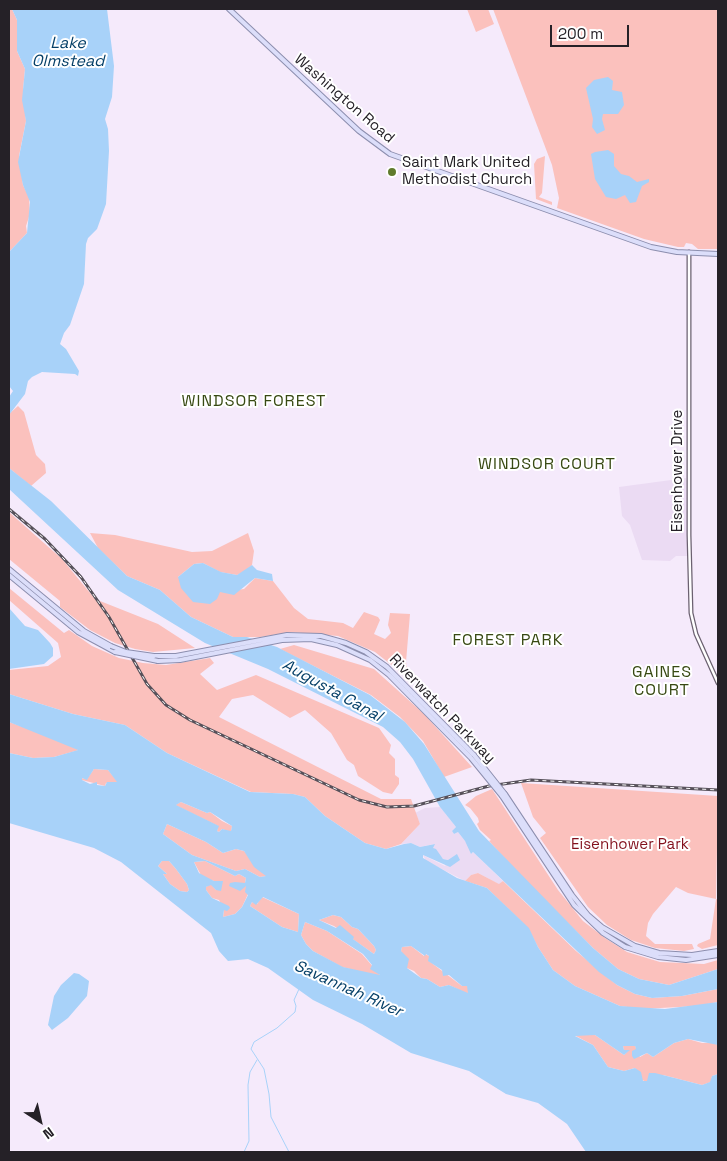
<!DOCTYPE html>
<html>
<head>
<meta charset="utf-8">
<style>
	body { margin:0 }
	#map { position:relative; width:727px; height:1161px; overflow:hidden; background:#f5eafb; font-family:"Space Grotesk",sans-serif }
	canvas { display:block }
	.frame { position:absolute; inset:0; border:10px solid #252127; pointer-events:none }
	.north { position:absolute; left:15px; top:1096px; width:50px; height:50px; -webkit-text-stroke:4px #fff; paint-order:stroke; rotate:145deg; font-size:14px; font-weight:700; line-height:20px; text-align:center; color:#252127 }
	.north::after { content:''; display:block; margin:auto; width:18px; height:22px; background:#252127; clip-path:polygon(50% 0,100% 100%,50% 72%,0 100%) }
	.scale { position:absolute; left:550px; top:25px; width:79px; height:22px; box-sizing:border-box; border:2px solid #252127; border-top:0; padding-left:6px; font-size:15px; line-height:18px; white-space:nowrap; color:#252127; -webkit-text-stroke:4px #fff; paint-order:stroke }
</style>
</head>
<body>
<div id="map">
<canvas width="727" height="1161"></canvas>
<div class="frame"></div>
<div class="north">N</div>
<div class="scale">200 m</div>
</div>
<script>
const g = document.querySelector('canvas').getContext('2d');
g.lineJoin = 'round';
function fillPath(path, color) { g.fillStyle = color; g.fill(path, 'evenodd'); }
const shape = rows => new Path2D(rows.map(r => 'M' + r).join(''));
function trace(path, color, width, dash) { g.strokeStyle = color; g.lineWidth = width; g.lineCap = dash ? 'butt' : 'round'; g.setLineDash(dash || []); g.stroke(path); }
function label(font, color, halo, rows, align = 'center') {
  g.font = font + ' "Space Grotesk",sans-serif'; g.lineWidth = 4; g.setLineDash([]); g.textBaseline = 'middle'; g.strokeStyle = halo; g.fillStyle = color; for (const [text, x, y, turn = 0] of rows) {
    g.save(); g.translate(x, y); g.rotate((+turn || 0) * Math.PI / 180); g.textAlign = isNaN(turn) ? turn : align; if (halo) g.strokeText(text, 0, 0); g.fillText(text, 0, 0); g.restore();
  }
}
const built = shape([
	[686,478,688,556,676,556,670,561,642,560,630,525,622,516,619,487],
	[440,807,456,827,452,831,454,834,458,832,469,846,471,854,473,852,503,881,500,885,478,873,471,875,465,881,426,861,423,855,445,866,448,860,443,859,432,848,434,844,420,847,411,843,401,844,420,824,415,813,425,808]
]);
const green = shape([
	[9,9,12,9,17,20,17,51,25,69,23,90,26,121,19,156,23,185,29,197,30,214,26,226,27,233,9,252],
	[467,9,488,9,494,24,476,32],
	[493,9,718,9,718,249,698,249,692,244,686,243,684,247,678,247,644,239,557,208,559,198,552,165],
	[545,156,542,193,539,197,552,202,552,205,536,199,534,164,537,159],
	[18,406,24,412,36,455,45,464,46,473,31,486,9,468,9,414],
	[9,512,62,559,95,599,158,624,195,648,153,652,135,649,115,643,90,630,60,607,60,601,9,559],
	[90,533,115,535,192,552,212,551,248,533,254,551,252,565,244,572,237,575,220,572,203,563,194,564,178,577,220,592,244,589,255,578,273,581,294,608,308,619,343,623,353,628,364,612,378,617,380,620,374,634,385,639,391,633,388,625,390,613,410,614,406,662,408,678,375,652,338,636,291,632,260,637,233,637,191,617,160,590,127,576,98,548],
	[9,588,64,633,69,630,92,646,119,658,143,663,166,665,210,658,214,663,200,674,217,690,256,675,379,728,391,745,389,753,395,759,395,775,399,778,399,784,392,794,383,792,358,776,354,765,347,760,331,733,305,710,290,718,253,695,232,699,219,717,381,799,411,799,420,824,401,844,386,849,365,843,325,816,305,797,293,794,251,792,167,753,125,725,73,714,9,694,9,670,48,666,61,657,58,643,9,600],
	[294,645,374,669,424,714,472,767,444,777,423,741,400,717,371,695,280,649],
	[9,722,48,736,79,750,54,757,33,758,9,753],
	[94,769,108,770,118,782,106,783,105,786,82,780,81,778,87,779],
	[521,783,718,796,716,899,718,900,718,945,702,949,697,946,698,944,710,939,716,899,688,893,676,887,653,914,648,923,646,936,655,944,692,944,694,949,684,951,655,948,631,940,607,925,588,907,540,838,546,833,533,817],
	[492,789,558,890,583,921,605,938,627,952,660,962,704,964,718,960,718,969,669,985,639,979,618,969,593,948,517,872,489,841,491,840,480,830,477,824,479,822,478,818,470,808,465,805,476,796],
	[181,802,207,813,210,812,222,821,232,826,231,832,222,829,219,832,217,831,218,826,175,805],
	[167,824,206,842,223,853,236,849,244,851,267,876,260,877,245,869,236,871,192,855,163,834],
	[162,861,169,861,176,869,187,884,189,890,187,892,180,891,170,884,163,874,167,874,158,866],
	[205,861,235,876,239,874,246,878,245,883,229,886,246,886,248,894,242,907,235,914,223,917,224,910,219,900,212,898,206,890,206,887,211,884,216,890,214,881,202,877,194,862],
	[478,873,499,884,503,881,576,951,617,985,635,994,652,998,682,996,718,989,718,1002,697,1006,642,1009,620,1006,575,986,553,970,538,947,528,928,487,888,465,881,471,875],
	[262,897,299,914,298,932,282,927,250,906,252,902,257,904],
	[333,915,341,917,352,927,358,929,374,946,376,950,374,954,334,926,319,920],
	[305,922,327,931,362,954,380,975,377,976,342,967,313,951,306,944,301,935],
	[411,946,424,956,425,954,429,956,429,961,462,986,467,986,469,989,468,994,449,985,440,987,427,979,421,978,414,971,407,968,401,951,402,947],
	[588,1034,595,1035,624,1055,629,1050,624,1050,623,1046,635,1046,640,1057,647,1053,653,1057,674,1043,688,1039,702,1043,714,1043,718,1045,718,1074,712,1076,711,1082,702,1085,663,1075,647,1082,642,1080,635,1068,624,1071,608,1067,593,1045,574,1035]
]);
const water = shape([
	[12,9,107,9,114,66,112,97,105,119,108,129,109,151,106,204,97,229,88,238,86,244,84,284,70,325,64,333,60,344,66,349,79,371,78,376,75,374,42,372,32,377,28,381,25,394,9,415,9,397,13,391,9,386,9,252,27,233,30,202,23,185,18,162,26,121,22,100,25,69,17,51,17,20],
	[608,77,613,81,612,90,622,92,624,105,618,114,603,114,602,119,605,130,597,134,592,127,593,119,586,88,594,80],
	[608,150,614,154,614,166,621,174,629,176,637,182,649,179,649,182,642,186,636,202,630,203,625,195,616,199,606,197,595,179,591,154,595,152],
	[9,468,51,501,127,576,160,590,191,617,233,637,247,637,277,647,370,695,405,722,424,744,479,831,593,948,618,969,639,979,669,985,718,969,718,989,682,996,652,998,635,994,617,985,599,972,473,852,471,854,465,841,458,832,454,834,452,831,456,827,440,807,413,759,400,742,383,727,268,669,205,643,118,590,9,489],
	[203,563,221,572,237,575,252,565,257,570,272,574,273,581,255,578,234,595,220,592,217,599,210,604,193,602,181,588,178,577,194,564],
	[9,608,25,626,38,630,50,643,53,648,53,656,44,664,9,669],
	[9,694,73,714,125,725,167,753,250,792,293,794,305,797,325,816,365,843,386,849,404,844,411,843,420,847,435,844,433,848,436,849,443,859,448,860,457,854,460,860,450,867,423,855,423,858,457,878,487,888,529,928,538,947,553,970,575,986,620,1006,665,1009,718,1002,718,1045,688,1039,674,1043,653,1057,647,1053,634,1059,632,1056,632,1051,636,1049,635,1046,623,1046,624,1050,630,1050,624,1055,595,1035,575,1036,593,1045,608,1067,624,1071,635,1068,641,1072,643,1081,647,1081,649,1073,655,1073,702,1085,710,1082,712,1076,718,1074,718,1152,586,1152,567,1124,538,1103,506,1094,469,1071,411,1053,362,1024,313,1000,268,968,248,959,228,961,219,951,211,933,121,862,94,848,9,823,9,753,33,758,54,757,78,750,9,722],
	[94,769,108,770,117,782,107,782,105,786,97,785,97,782,90,784,82,780,82,778,87,780],
	[181,802,207,813,210,812,232,826,231,831,222,829,219,832,217,831,219,826,176,805],
	[167,824,206,842,223,853,236,849,244,851,254,867,266,876,260,877,245,869,236,871,192,855,163,834],
	[162,861,169,861,176,869,187,884,189,890,187,892,180,891,170,884,163,874,167,874,158,866],
	[205,861,235,876,239,874,246,878,245,883,235,882,230,883,229,886,240,891,246,886,245,892,248,895,242,907,235,914,223,917,224,910,227,911,230,908,229,906,212,898,206,890,206,887,211,885,216,890,221,891,223,881,214,881,199,873,194,862],
	[263,897,299,914,298,932,282,927,250,906,252,902,256,905],
	[333,915,341,917,352,927,358,929,374,946,376,950,374,954,353,939,354,937,340,925,336,928,319,920],
	[305,922,327,931,363,954,372,965,370,969,380,975,343,967,313,951,306,944,301,935],
	[411,946,425,956,426,954,429,956,428,961,442,970,443,976,449,975,462,986,467,986,468,993,449,985,440,987,427,979,421,978,407,968,409,959,401,951,402,947],
	[74,973,79,974,89,981,87,996,68,1018,52,1030,48,1025,54,996,61,985]
]);
const stream = shape([
	[244,1152,249,1141,248,1085,250,1072,257,1060],
	[289,1152,271,1117,269,1094,264,1069,251,1049,254,1042,277,1028,295,1012,296,1006,294,1000,299,989]
]);
const minor = shape([
	[689,252,689,535,691,613,696,634,718,683]
]);
const major = shape([
	[229,9,359,131,390,154,651,247,677,252,718,254],
	[9,569,84,631,111,646],
	[9,575,78,632,115,652],
	[154,656,176,656,287,635,321,636,346,643,366,652,387,667,474,755],
	[158,661,180,660,282,640,311,639,337,645,370,660,389,675,471,758],
	[505,794,572,895,588,915,602,927,635,946,659,953,692,955,718,951],
	[502,796,574,905,603,933,625,947,658,957,686,960,718,955]
]);
const rail = shape([
	[9,509,45,539,81,577,109,617,147,684,166,705,190,720,359,800,387,807,414,806,489,786,531,780,718,790]
]);
const majorBridge = shape([
	[111,646,126,652,154,656],
	[115,652,158,661],
	[474,755,505,794],
	[471,758,502,796]
]);
const markers = [
	[392,172,5,"#607a2d"]
];
const streetNames = [
	["Washington Road",344,99,41],
	["Eisenhower Drive",678,471,-90],
	["Riverwatch Parkway",442,709,46]
];
const poiNames = [
	["Saint Mark United",402,163],
	["Methodist Church",402,180]
];
const parkNames = [
	["Eisenhower Park",630,845]
];
const waterNames = [
	["Lake",68,44],
	["Olmstead",68,62],
	["Augusta Canal",332,691,29],
	["Savannah River",348,989,24]
];
const neighbourhoodNames = [
	["WINDSOR FOREST",254,402],
	["WINDSOR COURT",547,465],
	["FOREST PARK",508,641],
	["GAINES",662,673],
	["COURT",662,691]
];
fillPath(built, '#ebdbf3');
fillPath(green, '#fbc1bd');
fillPath(water, '#a8d2f9');
trace(stream, '#a8d2f9', 1);
trace(minor, '#6b6170', 5);
trace(major, '#8c8eae', 6);
trace(minor, '#fff', 2.5);
trace(major, '#dcdefa', 4);
trace(rail, '#57515a', 3);
trace(rail, '#fff', 1, [4]);
trace(majorBridge, '#8c8eae', 6, []);
trace(majorBridge, '#dcdefa', 4);
for (const [x, y, r, color] of markers) { const dot = new Path2D(); dot.arc(x, y, r, 0, 2 * Math.PI); g.fillStyle = color; g.fill(dot); trace(dot, '#fff', 2); }
label('15px', '#252127', '#fff', streetNames);
label('15px', '#252127', '#fff', poiNames, 'left');
label('15px', '#83111d', '#fff', parkNames);
label('italic 16px', '#064068', '#fff', waterNames);
g.letterSpacing = '1px';
label('16px', '#384913', '#fff', neighbourhoodNames);
g.letterSpacing = '0px';
</script>
</body>
</html>
